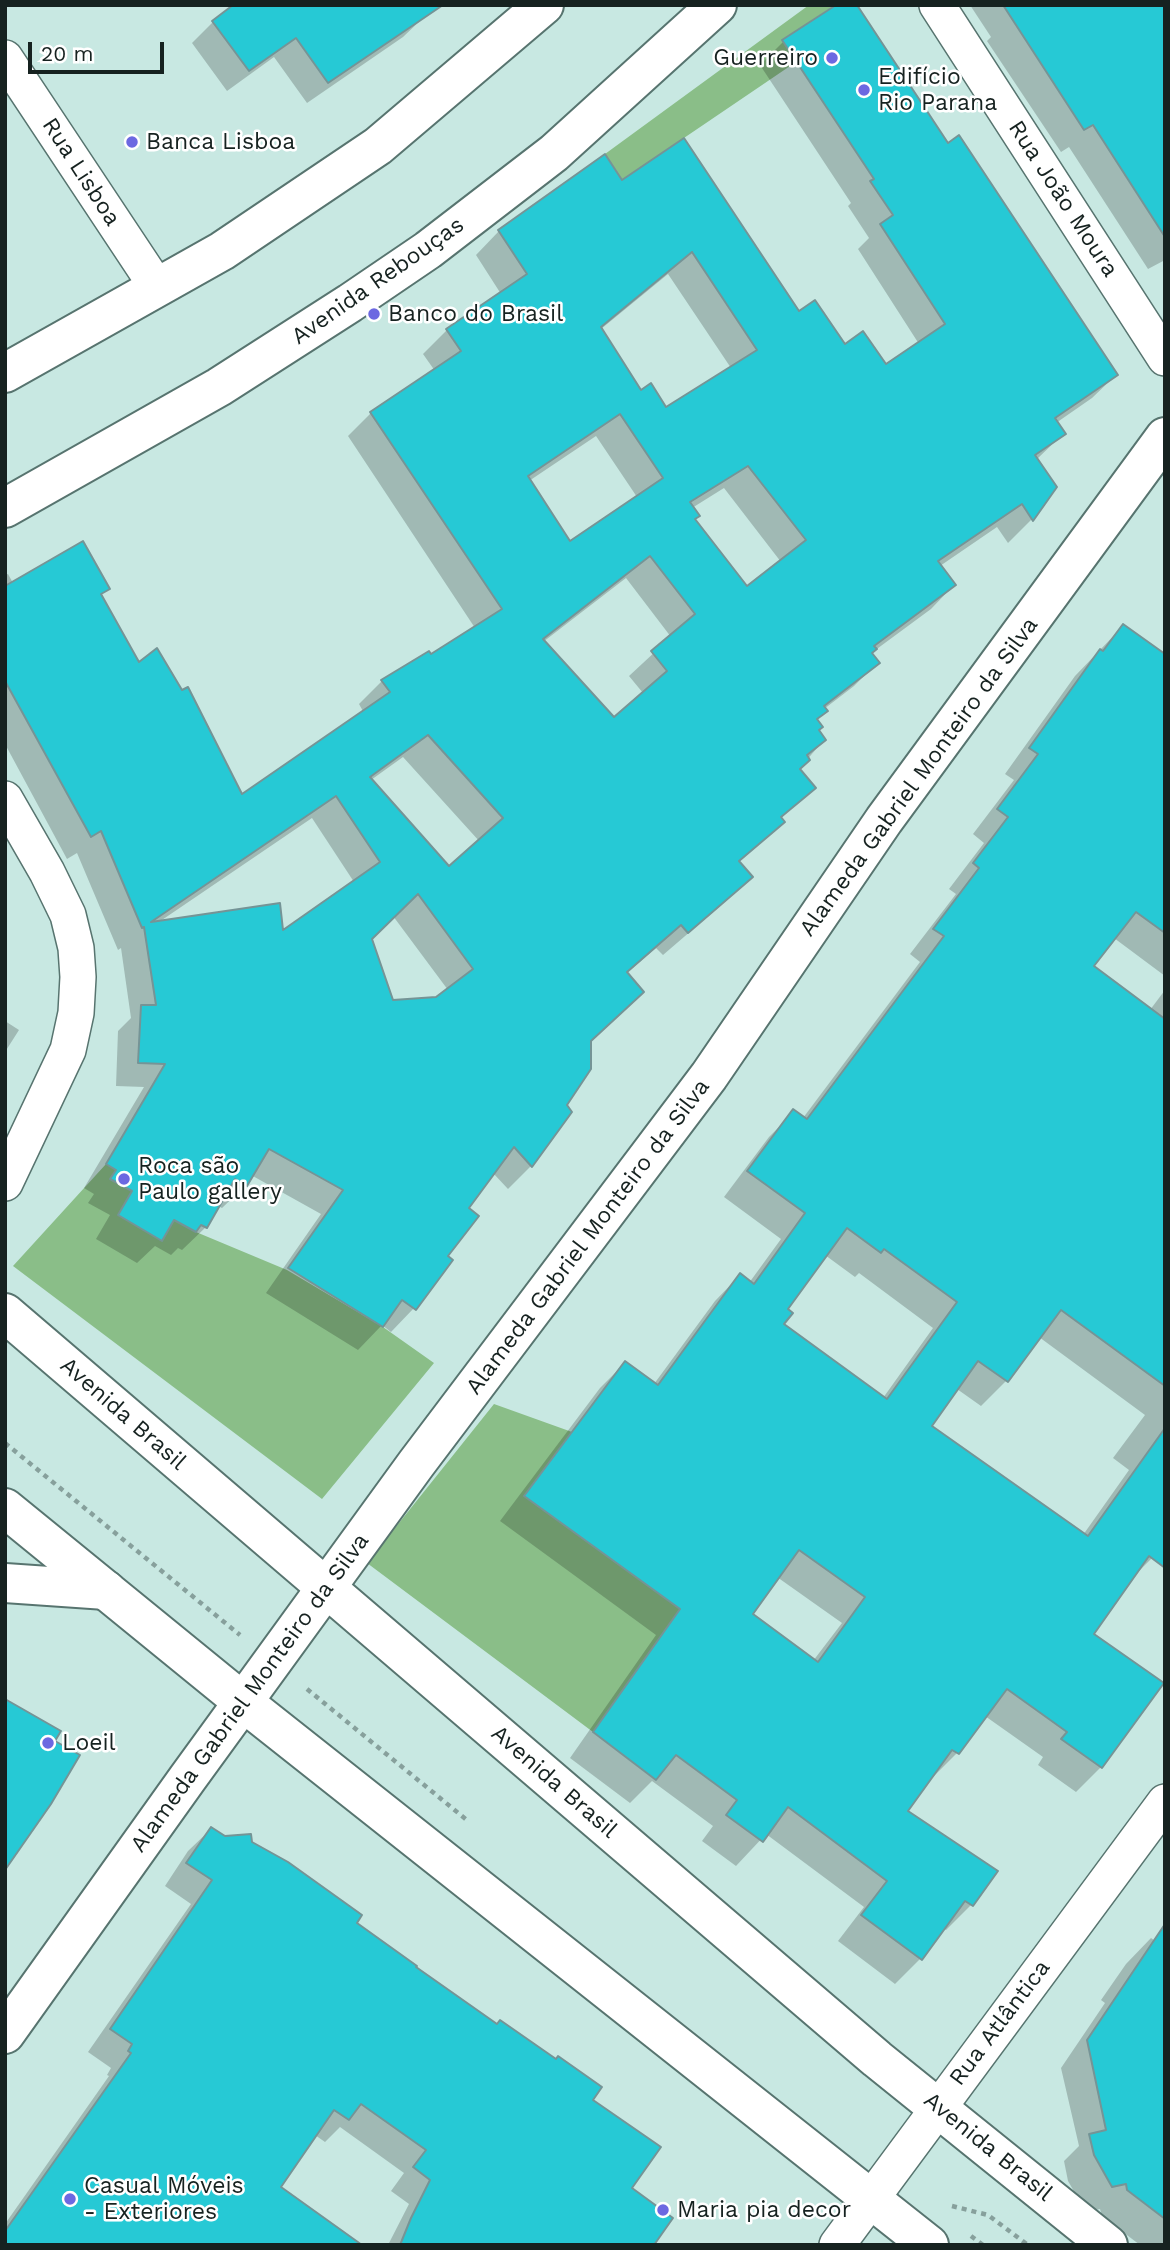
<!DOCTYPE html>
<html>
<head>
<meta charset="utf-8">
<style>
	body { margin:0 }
	#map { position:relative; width:1170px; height:2250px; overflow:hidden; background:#c8e8e2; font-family:"Work Sans",sans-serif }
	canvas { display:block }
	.frame { position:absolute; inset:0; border:7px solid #162220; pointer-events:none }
	.scale { position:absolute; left:28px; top:42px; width:136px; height:32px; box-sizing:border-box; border:4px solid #162220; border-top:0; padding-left:9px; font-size:21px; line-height:24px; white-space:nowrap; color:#162220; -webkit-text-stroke:5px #fff; paint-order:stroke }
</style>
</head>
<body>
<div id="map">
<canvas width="1170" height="2250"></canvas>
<div class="frame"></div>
<div class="scale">20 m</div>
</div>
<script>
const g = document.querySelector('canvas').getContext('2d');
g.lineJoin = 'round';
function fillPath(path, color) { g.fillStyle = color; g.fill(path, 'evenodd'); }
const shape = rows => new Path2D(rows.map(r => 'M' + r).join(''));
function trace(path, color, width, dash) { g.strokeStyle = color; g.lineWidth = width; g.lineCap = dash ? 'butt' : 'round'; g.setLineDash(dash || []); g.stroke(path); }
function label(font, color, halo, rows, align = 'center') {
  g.font = font + ' "Work Sans",sans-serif'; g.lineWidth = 5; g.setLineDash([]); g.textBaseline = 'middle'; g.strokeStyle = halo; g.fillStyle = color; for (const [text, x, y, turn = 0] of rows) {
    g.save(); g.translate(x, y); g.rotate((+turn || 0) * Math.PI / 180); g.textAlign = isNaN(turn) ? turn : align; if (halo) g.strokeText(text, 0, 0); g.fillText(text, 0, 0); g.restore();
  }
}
const green = shape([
	[809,5,835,5,783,40,796,62,622,180,605,154],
	[106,1164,116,1170,111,1179,132,1191,162,1240,174,1220,196,1232,287,1270,383,1327,434,1363,322,1499,13,1266],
	[494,1404,572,1432,524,1496,680,1609,593,1732,367,1563]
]);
const shadow = shape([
	[970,5,1165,5,1165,260,1148,269,1069,147,1061,152,987,41,991,37],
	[424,17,403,37,307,103,274,57,227,91,192,43,213,22],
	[783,42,947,145,1116,375,1092,398,1056,423,1063,434,1036,460,1054,487,1031,520,1008,543,997,527,940,566,954,585,931,609,870,654,877,663,854,686,824,709,816,720,817,730,824,740,798,770,813,788,780,819,783,822,738,863,750,877,727,900,663,955,656,948,626,974,642,992,589,1042,565,1105,531,1166,508,1189,493,1173,467,1208,446,1257,414,1308,391,1332,382,1325,358,1350,266,1293,321,1214,251,1175,246,1185,222,1208,218,1206,206,1227,182,1250,178,1248,171,1255,155,1246,137,1263,96,1239,110,1215,88,1203,94,1194,84,1188,144,1087,116,1086,118,1031,131,1018,121,948,118,950,77,853,67,859,5,744,5,575,8,574,13,583,107,589,100,597,138,665,241,796,364,713,359,704,382,681,430,657,475,628,348,436,371,413,435,371,423,354,447,330,501,294,476,255,499,231,621,182,844,346,885,367,919,344,858,249,869,238,848,206,851,203,760,65],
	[668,274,731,368,665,409,641,393,601,329],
	[596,436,637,497,570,543,529,481],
	[724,488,781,562,746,588,693,520,692,508],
	[626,578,671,637,629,676,643,693,614,719,543,642],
	[403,757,480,842,449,869,371,780],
	[312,818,354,882,281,933,159,922],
	[393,916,448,990,437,999,391,1002,370,939],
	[1123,626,1165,657,1165,976,1114,938,1092,967,1150,1010,1165,990,1165,1540,1152,1558,1129,1581,1091,1634,1101,1767,1076,1792,1038,1765,1043,1757,985,1716,957,1753,932,1778,930,1777,906,1811,996,1872,971,1905,946,1930,943,1928,920,1959,895,1984,838,1941,864,1907,766,1834,736,1866,702,1841,713,1826,652,1781,630,1803,570,1758,656,1635,500,1521,600,1388,625,1363,654,1384,715,1301,740,1275,749,1283,781,1239,724,1197,769,1137,794,1112,803,1118,920,962,910,954,956,894,949,889,984,843,973,834,1014,780,1005,774,1075,676],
	[825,1255,855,1277,859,1273,933,1328,883,1398,782,1324,785,1309],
	[1039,1337,1145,1415,1113,1458,1129,1470,1083,1535,929,1427,957,1389,981,1406,1006,1381],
	[777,1577,842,1623,813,1661,750,1614],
	[5,1021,19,1030,5,1052],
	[211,1829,225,1838,251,1843,590,2100,652,2245,388,2245,409,2204,391,2191,404,2173,340,2127,325,2142,315,2135,5,2245,5,2224,109,2076,107,2075,111,2068,88,2052,191,1904,165,1886,188,1851],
	[1151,1938,1165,1948,1165,2245,1140,2245,1102,2216,1100,2209,1086,2212,1068,2181,1064,2161,1079,2146,1061,2068,1105,2003,1101,2000,1126,1964]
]);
const building = shape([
	[233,5,443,5,328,83,296,38,249,71,212,21,233,5],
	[836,5,857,5,948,143,959,135,1118,375,1055,418,1066,434,1035,455,1057,487,1033,521,1022,504,938,561,956,585,874,646,877,649,872,653,880,663,824,706,828,711,817,719,823,727,819,730,826,740,807,755,810,760,800,769,816,788,781,817,785,822,739,861,753,877,688,933,681,925,627,972,644,992,591,1041,591,1069,567,1105,572,1112,532,1167,514,1147,469,1208,479,1216,448,1256,453,1260,416,1310,402,1300,383,1327,288,1268,343,1190,269,1149,247,1186,235,1179,207,1228,201,1225,196,1232,174,1220,162,1241,118,1215,132,1191,110,1179,116,1170,106,1164,165,1064,138,1063,141,1005,156,1005,144,927,142,928,101,831,91,837,5,681,5,586,83,541,110,589,101,594,139,662,157,648,182,690,188,687,242,794,390,692,381,680,429,651,431,654,502,609,370,412,461,351,446,329,527,274,498,230,605,154,622,180,684,138,799,311,815,300,845,344,863,331,886,364,945,324,880,224,893,215,870,181,874,179,782,40,836,5],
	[692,252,757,350,666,407,651,383,641,390,601,327,692,252],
	[620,414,663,478,570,541,528,476,620,414],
	[748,466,806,540,747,586,695,519,700,516,690,502,748,466],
	[650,556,695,614,651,651,667,671,614,717,543,639,650,556],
	[428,735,503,818,449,866,370,777,428,735],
	[336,796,380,862,283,930,280,903,151,922,336,796],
	[418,894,473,969,436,997,393,1000,372,939,418,894],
	[1003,5,1165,5,1165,237,1093,125,1084,130,1003,5],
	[1123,624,1165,654,1165,933,1136,912,1094,966,1165,1019,1165,1386,1061,1310,1008,1382,978,1361,932,1426,1088,1536,1165,1428,1165,1568,1149,1556,1094,1634,1164,1683,1102,1768,1061,1739,1067,1732,1007,1689,959,1754,952,1750,908,1811,998,1871,973,1906,965,1901,922,1960,861,1915,887,1881,788,1807,763,1842,726,1815,737,1800,676,1755,656,1780,593,1732,680,1609,524,1496,625,1361,658,1385,740,1273,754,1284,805,1213,747,1171,793,1109,807,1119,944,936,933,929,979,868,973,863,1008,817,997,809,1038,754,1029,748,1100,649,1103,651,1123,624],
	[847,1228,881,1253,884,1249,957,1302,887,1399,784,1324,793,1313,788,1309,847,1228],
	[799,1550,865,1597,818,1662,753,1614,799,1550],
	[5,1699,61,1731,55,1741,80,1755,51,1804,5,1870,5,1699],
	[211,1827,225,1836,251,1834,252,1842,288,1862,362,1915,357,1923,417,1966,416,1967,497,2024,500,2020,556,2059,558,2056,602,2087,593,2100,661,2147,632,2188,673,2218,654,2245,400,2245,411,2218,430,2180,413,2167,426,2150,361,2104,349,2120,334,2110,281,2187,362,2245,5,2245,5,2231,131,2053,128,2051,132,2044,110,2029,212,1880,186,1863,211,1827],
	[1165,1924,1165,2219,1127,2190,1126,2184,1112,2187,1094,2155,1089,2134,1106,2130,1087,2040,1165,1924]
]);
const path = shape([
	[5,1443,240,1635],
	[307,1689,468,1821],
	[952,2206,988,2215,1028,2245],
	[971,2236,983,2245]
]);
const street = shape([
	[937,5,1165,358],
	[5,58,157,287],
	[5,799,47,872,68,915,76,948,78,977,76,1013,68,1050,5,1183],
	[837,2245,1165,1802]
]);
const secondary = shape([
	[5,1583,106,1590],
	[5,2034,187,1779,416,1464,709,1076,884,820,1165,437]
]);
const primary = shape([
	[5,373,222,251,378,146,544,5],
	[5,508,219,387,350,303,428,250,554,153,717,5],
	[5,1313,877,2059,1108,2245],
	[5,1508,243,1702,929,2245]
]);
const markers = [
	[832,58,7,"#6c68e1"],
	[864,90,7,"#6c68e1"],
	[132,142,7,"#6c68e1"],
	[374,314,7,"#6c68e1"],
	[124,1179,7,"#6c68e1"],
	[48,1743,7,"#6c68e1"],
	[70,2199,7,"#6c68e1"],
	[663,2210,7,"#6c68e1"]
];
const poiNames = [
	["Guerreiro",818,58,"right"],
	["Edifício",878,77],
	["Rio Parana",878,103],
	["Banca Lisboa",146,142],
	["Banco do Brasil",388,314],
	["Roca são",138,1166],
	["Paulo gallery",138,1192],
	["Loeil",62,1743],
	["Casual Móveis",84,2186],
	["- Exteriores",84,2212],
	["Maria pia decor",677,2210]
];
const streetNames = [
	["Rua Lisboa",81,172,57],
	["Rua João Moura",1063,199,57],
	["Avenida Rebouças",378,281,-35],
	["Alameda Gabriel Monteiro da Silva",919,777,-54],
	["Alameda Gabriel Monteiro da Silva",588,1237,-53],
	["Avenida Brasil",123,1414,41],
	["Alameda Gabriel Monteiro da Silva",250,1693,-54],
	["Avenida Brasil",554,1782,41],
	["Rua Atlântica",1000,2023,-53],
	["Avenida Brasil",988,2147,39]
];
fillPath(green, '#8abe88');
fillPath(shadow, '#0003');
fillPath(building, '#26c9d5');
trace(building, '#759496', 2);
trace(street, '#57746f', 38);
trace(secondary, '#57746f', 42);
trace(primary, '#57746f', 42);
trace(path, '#87a09c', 4.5, [5, 5]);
trace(street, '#fff', 35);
trace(secondary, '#fff', 38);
trace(primary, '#fff', 38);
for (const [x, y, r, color] of markers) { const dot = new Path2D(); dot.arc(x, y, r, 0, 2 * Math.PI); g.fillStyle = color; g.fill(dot); trace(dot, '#fff', 2.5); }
label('23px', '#162220', '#fff', poiNames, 'left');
label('23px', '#162220', '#fff', streetNames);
</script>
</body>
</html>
